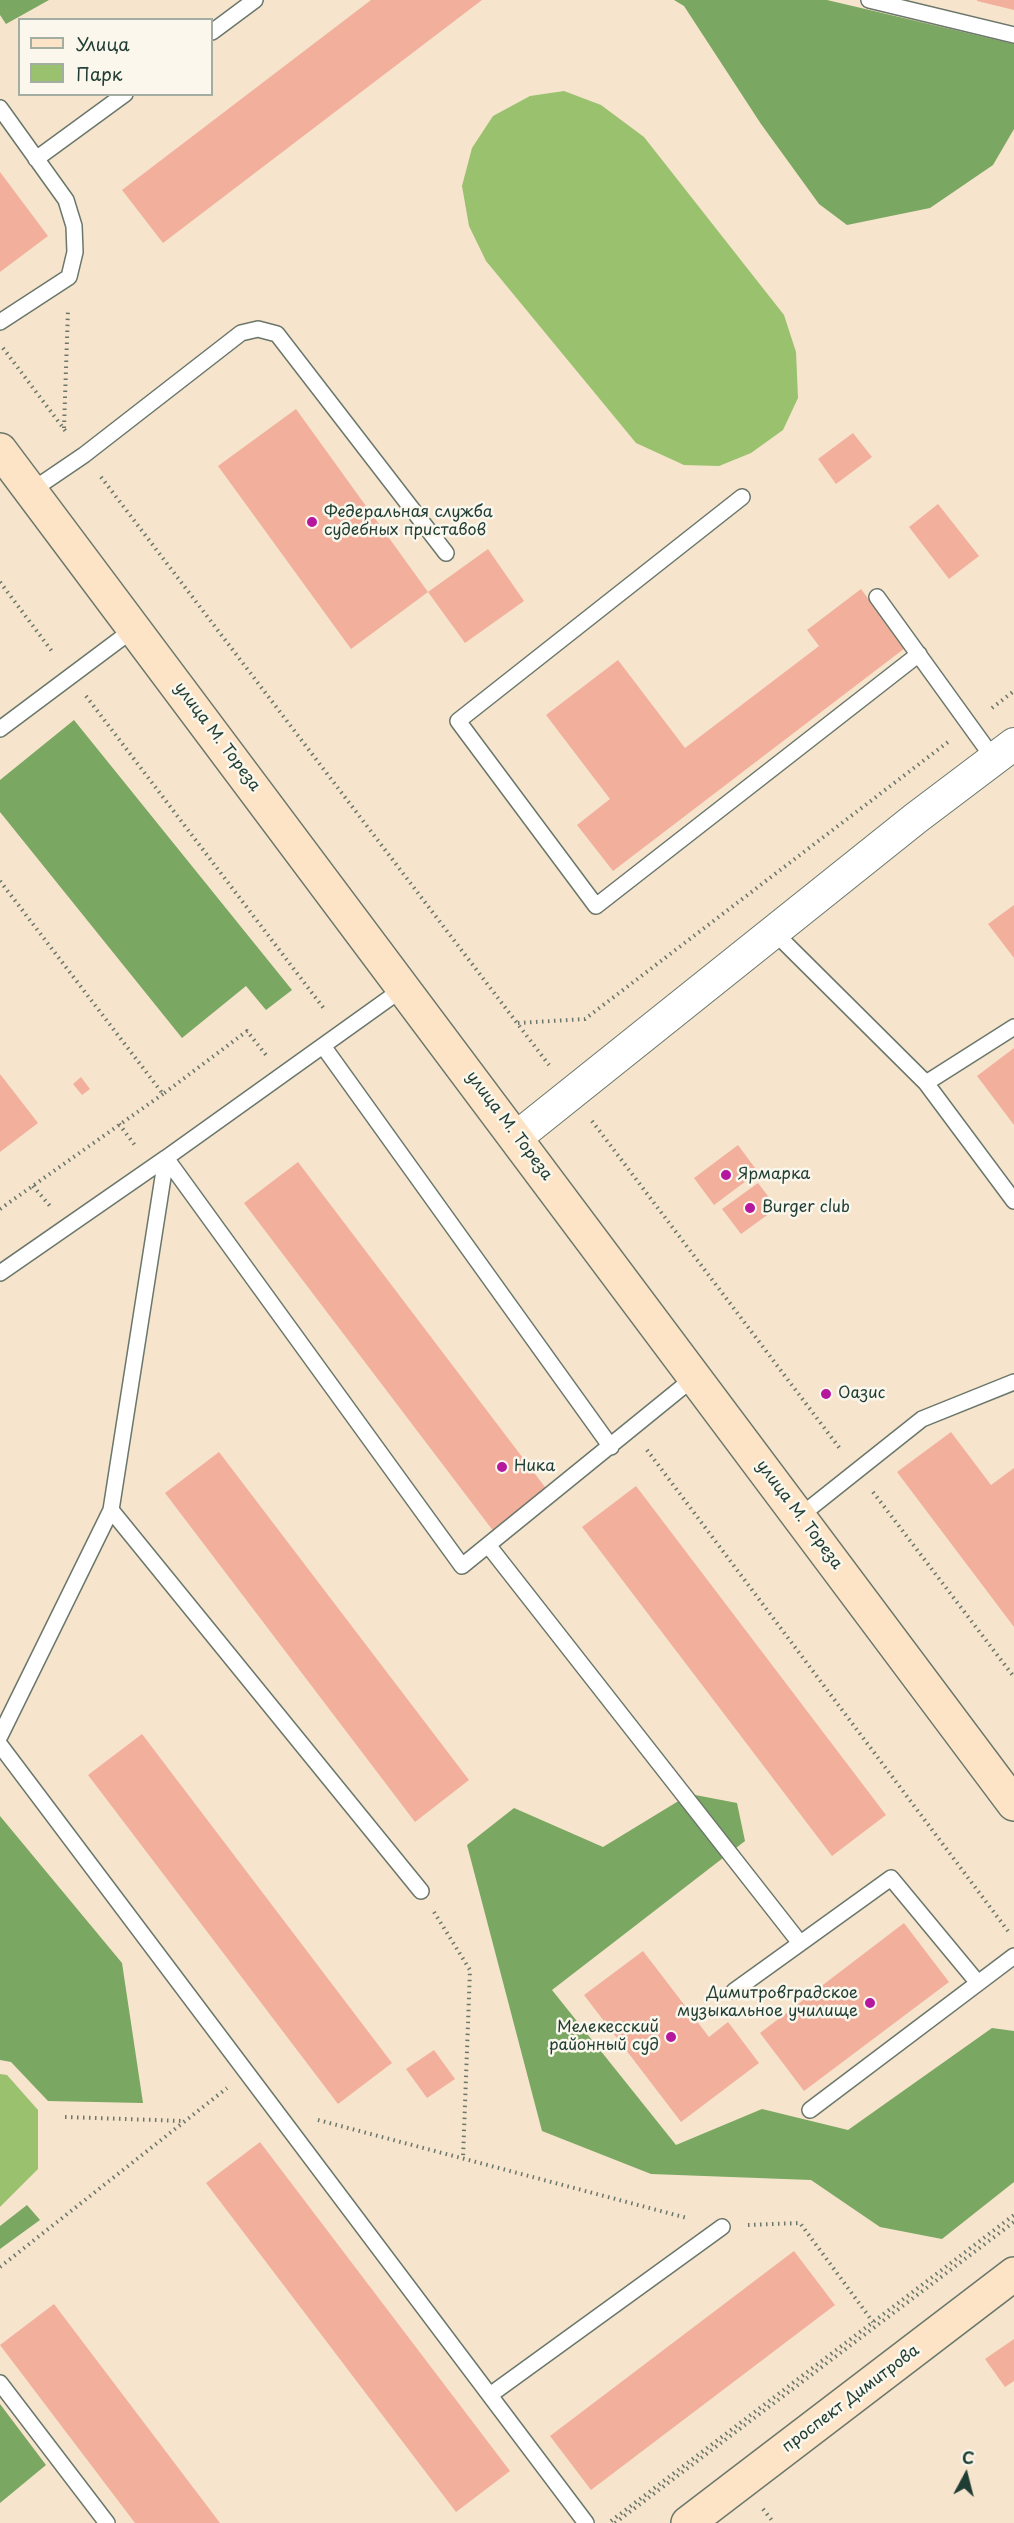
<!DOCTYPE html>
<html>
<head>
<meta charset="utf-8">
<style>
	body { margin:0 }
	#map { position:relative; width:1014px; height:2523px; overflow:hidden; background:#f6e4cd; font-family:"Playpen Sans",sans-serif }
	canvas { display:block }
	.legend { position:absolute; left:18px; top:18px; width:195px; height:78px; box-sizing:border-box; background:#fbf7ec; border:2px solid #a3ada2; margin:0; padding:8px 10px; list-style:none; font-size:18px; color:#1f3d34 }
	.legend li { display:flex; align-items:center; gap:12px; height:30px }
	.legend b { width:30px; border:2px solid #a3ada2 }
	.north { position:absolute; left:936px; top:2445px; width:60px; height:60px; -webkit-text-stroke:4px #fbf7ec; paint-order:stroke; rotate:7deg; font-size:16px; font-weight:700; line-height:24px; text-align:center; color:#1f3d34 }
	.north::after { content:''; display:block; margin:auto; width:21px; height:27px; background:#1f3d34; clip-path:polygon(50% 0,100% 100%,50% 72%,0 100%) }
</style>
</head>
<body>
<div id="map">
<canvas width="1014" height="2523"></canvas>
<ul class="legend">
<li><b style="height:8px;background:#fee4c6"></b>Улица</li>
<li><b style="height:16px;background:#99c16e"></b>Парк</li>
</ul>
<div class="north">С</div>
</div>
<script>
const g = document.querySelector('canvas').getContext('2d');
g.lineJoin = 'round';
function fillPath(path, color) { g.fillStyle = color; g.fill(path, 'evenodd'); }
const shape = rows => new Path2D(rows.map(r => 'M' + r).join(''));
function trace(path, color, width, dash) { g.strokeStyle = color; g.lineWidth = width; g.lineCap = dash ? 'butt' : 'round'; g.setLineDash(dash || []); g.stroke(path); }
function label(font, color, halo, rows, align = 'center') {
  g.font = font + ' "Playpen Sans",sans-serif'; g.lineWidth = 5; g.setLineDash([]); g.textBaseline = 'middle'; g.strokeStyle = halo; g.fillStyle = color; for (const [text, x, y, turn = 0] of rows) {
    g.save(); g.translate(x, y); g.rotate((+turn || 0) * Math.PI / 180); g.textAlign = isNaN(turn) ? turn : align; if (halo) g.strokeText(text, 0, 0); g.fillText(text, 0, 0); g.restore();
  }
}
const green = shape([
	[564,91,601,105,644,137,784,315,796,352,798,398,783,430,751,453,719,466,684,465,636,443,486,261,469,226,462,186,472,148,493,116,530,96],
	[0,2074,7,2075,38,2110,38,2169,0,2207]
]);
const forest = shape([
	[0,0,49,0,6,24,0,15],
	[674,0,827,0,1014,44,1014,129,993,165,930,208,847,225,819,204,761,124,684,6],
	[74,720,292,990,266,1010,246,986,182,1038,0,812,0,780],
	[690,1794,737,1803,745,1841,552,1990,676,2145,762,2109,848,2130,992,2028,1014,2031,1014,2182,942,2239,880,2227,811,2180,651,2174,542,2131,467,1845,514,1808,603,1847],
	[0,1816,122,1963,143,2103,48,2101,11,2062,0,2060],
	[27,2205,40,2220,0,2249,0,2226],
	[0,2404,46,2465,0,2503]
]);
const building = shape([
	[371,0,482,0,163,243,122,190],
	[1014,0,1014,10,977,1,977,0],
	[0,172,48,236,0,272],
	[296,409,428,592,351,649,218,466],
	[853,433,872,457,836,484,818,459],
	[938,504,979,556,949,579,909,527],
	[488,549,524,601,465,643,428,592],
	[861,589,905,648,613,871,577,825,610,799,546,715,618,660,685,748,819,646,807,630],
	[1014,905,1014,958,988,924],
	[1014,1048,1014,1125,977,1076],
	[0,1074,38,1123,0,1152],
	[81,1077,90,1089,82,1095,73,1084],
	[738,1145,758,1172,714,1205,694,1178],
	[298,1162,548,1491,494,1532,244,1203],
	[758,1183,777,1208,741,1234,722,1209],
	[951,1432,991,1485,1014,1468,1014,1627,897,1472],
	[219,1452,469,1780,415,1822,165,1493],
	[636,1486,886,1815,832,1856,582,1527],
	[142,1734,392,2063,338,2104,88,1775],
	[904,1923,949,1982,804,2091,760,2033],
	[643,1951,709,2037,728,2022,759,2063,681,2122,584,1995],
	[434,2050,455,2079,427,2098,406,2069],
	[260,2142,510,2471,456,2512,206,2183],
	[794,2251,835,2305,591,2490,550,2436],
	[54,2304,220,2523,135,2523,0,2345],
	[1014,2339,1014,2381,1005,2387,985,2359]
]);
const path = shape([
	[3,348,67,433],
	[64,428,68,310],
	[101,477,549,1065],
	[0,582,54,654],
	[86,696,325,1010],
	[992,708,1014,691],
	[0,881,163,1094,247,1031,266,1055],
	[518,1023,585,1019,948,742],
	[592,1121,841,1450],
	[119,1124,137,1148],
	[33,1186,50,1206],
	[0,1209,163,1094],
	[647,1450,1008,1931],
	[873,1492,1014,1677],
	[434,1912,470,1970,463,2158],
	[65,2117,184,2121],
	[318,2120,687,2218],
	[748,2225,800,2223,873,2322],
	[0,2267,227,2088],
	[763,2509,774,2523],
	[611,2521,1014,2215],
	[615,2523,1014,2222]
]);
const lane = shape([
	[869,0,1014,35],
	[212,32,255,0],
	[0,108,66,200,74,226,75,252,69,277,0,322],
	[36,159,125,94],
	[31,491,84,455,241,333,258,329,277,334,446,553],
	[742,497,458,721,596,906,919,654],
	[877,597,994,759],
	[0,729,135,628],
	[774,932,926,1083,1014,1027],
	[405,987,166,1158,462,1566,696,1376],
	[323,1046,611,1447],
	[926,1083,1014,1201],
	[0,1273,166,1158],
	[111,1510,421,1891],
	[800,1516,922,1419,1014,1382],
	[488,1545,800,1943],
	[0,1736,111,1510,166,1158],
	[0,1745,586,2523],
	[734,1991,891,1878,978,1983],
	[810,2110,1014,1956],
	[0,2383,107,2523],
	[490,2395,722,2227]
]);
const street = shape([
	[517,1137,916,818,1014,744]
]);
const secondary = shape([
	[0,450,1014,1804],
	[688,2523,1014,2274]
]);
const markers = [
	[312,522,6,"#b5179e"],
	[726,1175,6,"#b5179e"],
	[750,1208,6,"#b5179e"],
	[826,1394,6,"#b5179e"],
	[502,1467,6,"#b5179e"],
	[870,2003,6,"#b5179e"],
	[671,2037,6,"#b5179e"]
];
const poiNames = [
	["Федеральная служба",324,513],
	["судебных приставов",324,531],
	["Ярмарка",738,1175],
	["Burger club",762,1208],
	["Оазис",838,1394],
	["Ника",514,1467],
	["Димитровградское",858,1994,"right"],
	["музыкальное училище",858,2012,"right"],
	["Мелекесский",659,2028,"right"],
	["районный суд",659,2046,"right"]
];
const streetNames = [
	["улица М. Тореза",217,737,53],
	["улица М. Тореза",509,1126,53],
	["улица М. Тореза",799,1515,53],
	["проспект Димитрова",851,2399,-37]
];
fillPath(green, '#99c16e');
fillPath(forest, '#7aa761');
fillPath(building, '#f2b09c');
trace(lane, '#6a776a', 18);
trace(street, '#6a776a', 34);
trace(secondary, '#6a776a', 36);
trace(path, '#6a776a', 4, [1.5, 4.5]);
trace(lane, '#fff', 15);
trace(street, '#fff', 32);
trace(secondary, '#fee4c6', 33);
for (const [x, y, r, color] of markers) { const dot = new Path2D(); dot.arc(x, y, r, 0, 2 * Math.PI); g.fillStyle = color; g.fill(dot); trace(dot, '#fbf7ec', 2); }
label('16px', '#1f3d34', '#fbf7ec', poiNames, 'left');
label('16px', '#1f3d34', '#fbf7ec', streetNames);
</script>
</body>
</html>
